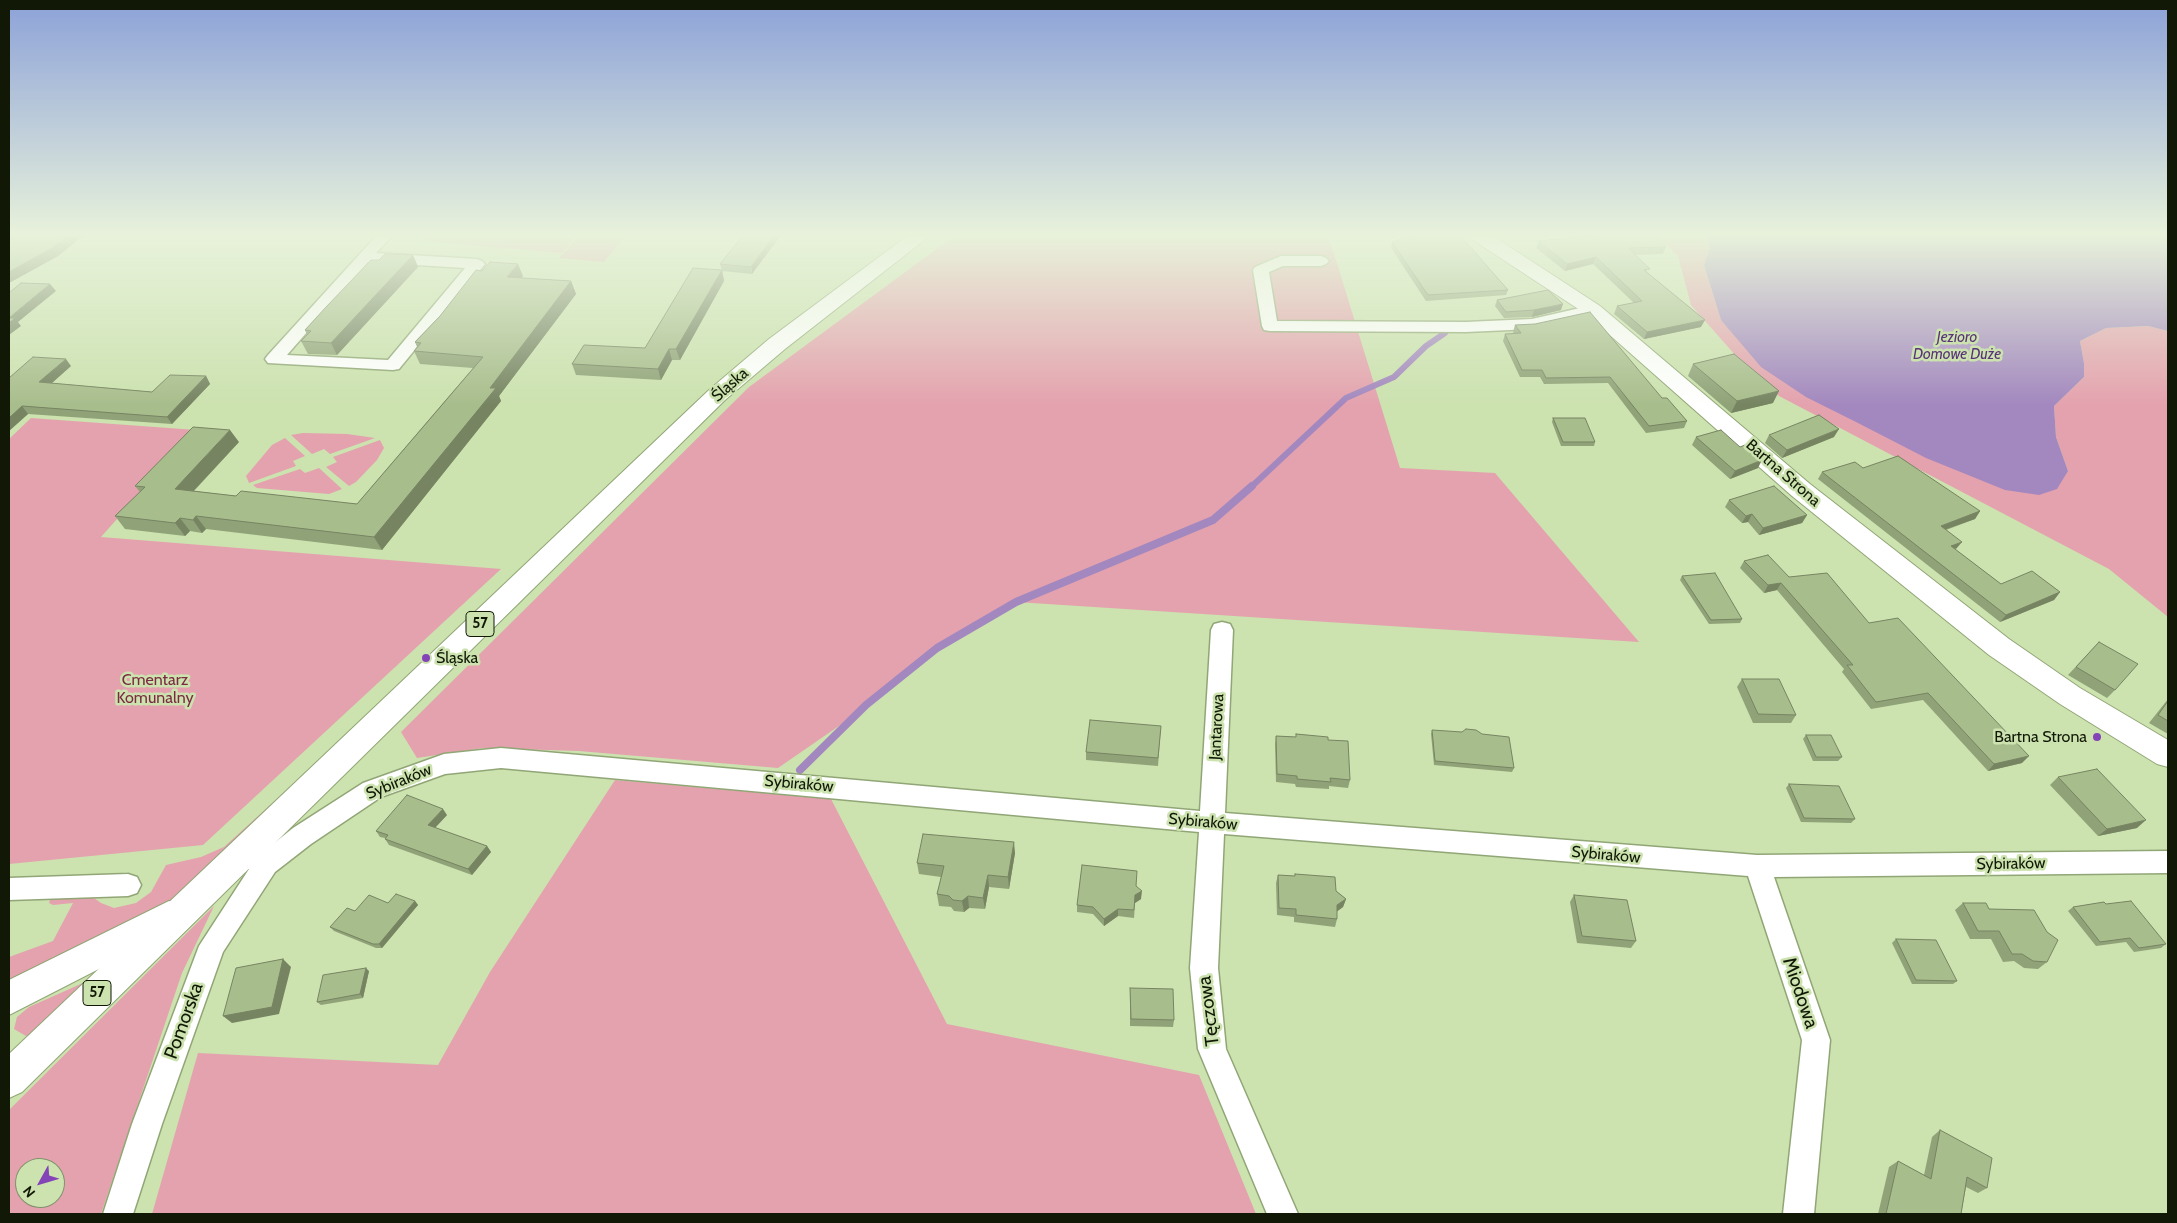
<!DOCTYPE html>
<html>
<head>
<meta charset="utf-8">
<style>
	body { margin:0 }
	#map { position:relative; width:2177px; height:1223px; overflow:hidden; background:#cce2af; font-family:Cabin,sans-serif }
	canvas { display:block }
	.frame { position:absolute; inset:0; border:10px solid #111906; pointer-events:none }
	.north { position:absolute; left:15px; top:1158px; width:50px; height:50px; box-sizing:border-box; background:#cce2af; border:1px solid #81926b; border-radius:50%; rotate:231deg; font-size:14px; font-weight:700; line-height:20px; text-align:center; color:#111906 }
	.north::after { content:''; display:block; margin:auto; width:18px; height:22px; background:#8443b7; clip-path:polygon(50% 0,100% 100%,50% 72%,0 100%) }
</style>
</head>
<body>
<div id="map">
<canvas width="2177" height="1223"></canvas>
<div class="frame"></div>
<div class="north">N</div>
</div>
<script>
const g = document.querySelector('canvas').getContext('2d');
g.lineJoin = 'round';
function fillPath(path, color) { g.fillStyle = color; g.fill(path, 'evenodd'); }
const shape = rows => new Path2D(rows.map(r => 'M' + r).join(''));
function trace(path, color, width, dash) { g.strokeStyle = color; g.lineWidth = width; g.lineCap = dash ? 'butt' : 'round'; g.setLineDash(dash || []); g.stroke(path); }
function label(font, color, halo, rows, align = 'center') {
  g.font = font + ' Cabin,sans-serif'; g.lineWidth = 5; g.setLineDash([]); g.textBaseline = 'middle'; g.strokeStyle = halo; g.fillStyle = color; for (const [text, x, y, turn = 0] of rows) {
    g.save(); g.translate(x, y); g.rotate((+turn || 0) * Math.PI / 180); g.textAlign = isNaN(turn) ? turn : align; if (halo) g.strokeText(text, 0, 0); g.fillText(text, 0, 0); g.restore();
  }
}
const green = shape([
	[428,234,578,234,562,253,421,241],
	[581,234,627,234,604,262,559,258],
	[957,234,1328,234,1400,468,1495,473,1639,642,1016,602,937,648,849,719,778,768,579,751,483,748,417,758,401,732,749,387],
	[1655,234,1705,234,1710,248,1704,265,1721,320,2068,471,2056,437,2054,406,2084,377,2084,363,2080,341,2106,328,2148,326,2168,331,2168,617,2109,569,1779,396,1751,373,1691,305,1678,256],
	[31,418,196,430,101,537,501,569,203,845,9,864,9,439],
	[303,433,347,434,375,438,330,454,324,449,312,454,291,435],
	[285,438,305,456,293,461,296,466,249,483,246,476,272,445],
	[380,440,384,448,377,460,356,482,349,486,326,467,337,462,333,457],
	[319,468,342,489,329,494,257,488,253,485,300,469,305,473],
	[615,780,831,799,947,1024,1199,1075,1256,1214,152,1214,198,1053,438,1065,490,972],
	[290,787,292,787,172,904,61,964,9,987,9,957,53,941,73,903,53,905,49,903,50,900,54,898,90,895,101,903,114,908,136,903,151,892,166,865,201,857,224,847],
	[214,906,182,973,101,1214,9,1214,9,1110],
	[25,1168,55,1168,55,1198,25,1198],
	[83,983,84,985,30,1035,26,1036,14,1029,17,1017,29,1007]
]);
const water = shape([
	[1705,234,2168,234,2168,331,2148,326,2106,328,2080,341,2084,363,2084,377,2054,406,2056,437,2068,471,2057,489,2039,495,2005,490,1926,458,1858,423,1806,397,1761,367,1721,320,1704,265,1710,248]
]);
const streamFar1 = shape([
	[1250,488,1346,398,1394,377,1426,346,1445,333]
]);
const stream = shape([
	[800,770,866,705,937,648,1016,602,1213,520,1252,486]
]);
const street = shape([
	[378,234,394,234,376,253,477,259,482,261,485,264,399,369,393,370,268,363,265,359,268,355,378,234],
	[368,262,465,268,388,360,287,355,368,262],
	[1281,256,1321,256,1326,258,1329,261,1326,264,1321,266,1283,266,1269,272,1277,321,1466,322,1532,319,1593,305,1599,307,1601,310,1599,313,1532,329,1466,332,1270,331,1264,330,1262,326,1253,270,1255,267,1281,256],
	[1222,622,1230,624,1233,630,1225,813,1757,855,2168,851,2168,873,1774,877,1830,1040,1814,1214,1783,1214,1802,1040,1748,876,1224,834,1218,968,1226,1049,1298,1214,1267,1214,1198,1049,1190,968,1199,832,501,768,445,774,381,797,311,844,275,872,223,952,162,1124,133,1214,103,1214,132,1124,199,946,249,869,244,867,240,859,244,851,253,848,263,852,293,828,363,783,444,754,501,748,1200,811,1211,630,1214,624,1222,622],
	[128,874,137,877,141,885,137,893,128,896,9,900,9,878,128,874]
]);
const secondary = shape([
	[1467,234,1490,234,1600,306,1810,484,2009,639,2080,688,2168,740,2168,767,2157,764,2060,704,1989,655,1792,496,1586,314,1470,238,1467,234],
	[169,901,181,905,186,916,181,927,9,1015,9,980,169,901]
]);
const primary = shape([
	[910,234,932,234,785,349,725,400,22,1092,9,1098,9,1054,709,390,769,339,910,234]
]);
const wall = shape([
	[19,234,113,234,110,236,84,235,58,256,9,283,9,240],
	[744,234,752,274,722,271,720,264],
	[1539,241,1666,247,1663,254,1635,255,1648,273,1701,327,1644,339,1614,314,1617,306,1634,303,1593,264,1565,271,1536,248],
	[1392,242,1508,290,1506,295,1426,301,1391,248],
	[413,255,418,267,337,355,308,354,301,341,307,335,305,330,379,260],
	[722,270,724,281,680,360,672,360,661,380,576,375,572,364,645,348],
	[523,276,521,278,571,281,576,294,499,396,501,401,382,550,206,529,202,533,190,531,185,536,125,529,115,516,140,492,135,486,239,442,194,491,236,496,357,504,473,368,420,364,414,351,417,347,415,342,440,316],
	[1497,300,1561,310,1532,317,1504,318,1495,306],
	[1515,325,1662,398,1687,421,1684,428,1646,433,1608,383,1544,384,1540,377,1520,377,1503,341,1505,334,1514,334,1513,332],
	[1693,364,1773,403,1731,413,1688,376],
	[71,366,52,383,152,392,206,376,210,384,172,424,28,414,9,431,9,378],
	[1553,418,1595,442,1594,446,1561,446,1552,422],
	[1769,435,1834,437,1782,458,1765,443],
	[1696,437,1758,468,1730,479,1692,445],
	[1863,468,1980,511,1975,519,1946,530,1956,550,2001,584,2060,592,2054,600,2000,622,1818,479,1822,472],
	[1729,500,1807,515,1802,523,1759,535,1748,522,1742,523,1725,507],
	[1744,561,1789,577,1869,623,2022,763,1988,771,1923,700,1871,709,1842,672,1844,669,1777,590,1764,593,1740,568],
	[1682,576,1742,619,1740,623,1709,624,1680,580],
	[2099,642,2115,690,2107,698,2068,675],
	[1742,679,1796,715,1791,723,1753,723,1737,687],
	[2168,699,2168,734,2149,723],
	[1161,726,1158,766,1086,760,1086,752],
	[1432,730,1514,768,1512,772,1434,765,1431,734],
	[1296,734,1328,740,1350,780,1348,788,1329,786,1329,789,1296,787,1295,784,1276,782,1275,744,1276,736,1296,737],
	[1806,735,1842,757,1838,761,1813,761,1803,739],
	[2058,777,2137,828,2098,836,2050,785],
	[1789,784,1855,819,1851,823,1801,822,1786,788],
	[447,815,435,828,487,846,491,852,472,875,389,845,385,839,385,838,380,837,376,831],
	[1015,853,1009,889,989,887,985,909,969,908,964,912,954,911,951,907,939,906,937,894,941,877,919,874,917,863],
	[1278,875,1336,891,1346,899,1343,907,1337,911,1337,919,1335,927,1294,922,1294,917,1277,915,1276,883],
	[1136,886,1141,899,1135,903,1134,918,1118,916,1104,926,1093,914,1077,912,1077,905],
	[1574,895,1636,941,1631,948,1577,943,1570,902],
	[415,901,418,905,382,948,376,948,334,931,330,927,355,911,388,903],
	[1963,903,1989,909,2047,962,2038,969,2024,968,2014,961,2003,962,1991,939,1970,939,1955,910],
	[2106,904,2166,944,2161,948,2134,952,2126,942,2096,946,2068,911,2073,907],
	[1896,939,1957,981,1953,984,1912,984,1892,943],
	[369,971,363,998,321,1005,317,1002],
	[1130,988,1174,1020,1173,1027,1130,1026],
	[1940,1130,1987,1188,1978,1193,1966,1187,1961,1214,1878,1214,1889,1167,1898,1161,1924,1175,1932,1137]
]);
const shadedWall = shape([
	[71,234,83,234,84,235,58,256,9,283,9,272],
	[775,234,782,234,752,274,751,267],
	[413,255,418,267,337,355,331,343],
	[1596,257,1593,264,1565,271,1567,264],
	[518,264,523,276,512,289,507,277],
	[722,270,724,281,680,360,676,349],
	[571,281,576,294,499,396,501,401,382,550,374,537,490,388],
	[50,284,56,291,18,322,21,326,9,335,9,318],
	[1563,304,1561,310,1532,317,1534,310],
	[1705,320,1701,327,1644,339,1647,332],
	[669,349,672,360,661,380,658,369],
	[66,359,71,366,45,389,39,382],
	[206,376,210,384,172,424,167,417],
	[1779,391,1773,403,1731,413,1737,401],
	[22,406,28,414,9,431,9,418],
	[1839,429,1834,437,1782,458,1787,450],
	[230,430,239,442,184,501,175,489],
	[1762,460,1758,468,1730,479,1735,471],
	[1980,511,1975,519,1935,533,1941,526],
	[1752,514,1748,522,1742,523,1746,516],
	[1807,515,1802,523,1759,535,1763,528],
	[196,516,206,529,202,533,193,520],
	[180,518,190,531,185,536,175,523],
	[1962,542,1956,549,1951,546],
	[1781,583,1777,590,1764,593,1768,585],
	[2060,592,2054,600,2000,622,2006,615],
	[2029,756,2022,763,1988,771,1994,764],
	[443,809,447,815,432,831,428,825],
	[2146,820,2137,828,2098,836,2107,829],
	[1014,842,1015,853,1009,889,1008,877],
	[487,846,491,852,472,875,468,869],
	[988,875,989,887,985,909,983,898],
	[1142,891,1141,899,1135,903,1135,895],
	[968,896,969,908,964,912,962,901],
	[1346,899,1343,907,1335,913,1337,905],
	[415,901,418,905,382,948,379,944],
	[1118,909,1118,916,1104,926,1104,919],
	[283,959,291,967,279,1014,232,1023,223,1016],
	[366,968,369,971,363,998,360,994]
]);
const building = shape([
	[19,234,71,234,52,248,9,272,9,240,19,234],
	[744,234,775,234,751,267,720,264,744,234],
	[1416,234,1459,234,1508,290,1428,295,1392,242,1416,234],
	[1606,234,1656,234,1666,247,1628,248,1650,269,1644,270,1705,320,1647,332,1617,306,1642,301,1596,257,1567,264,1539,241,1606,234],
	[385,254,413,255,331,343,301,341,311,331,305,330,327,306,371,260,379,260,385,254],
	[490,262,518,264,507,277,571,281,490,388,496,388,374,537,196,516,193,520,180,518,175,523,115,516,145,487,135,486,193,427,230,430,175,489,236,496,241,491,357,504,483,357,414,351,421,343,415,342,440,316,476,270,482,271,490,262],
	[693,268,722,270,676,349,669,349,658,369,572,364,584,345,645,348,693,268],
	[21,283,50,284,9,318,9,293,21,283],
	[1548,290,1563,304,1534,310,1506,312,1497,300,1548,290],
	[1590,312,1662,398,1667,398,1687,421,1649,426,1610,377,1546,378,1542,370,1522,370,1505,334,1521,333,1515,325,1535,324,1590,312],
	[9,318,15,318,9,323,9,318],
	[1734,354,1779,391,1737,401,1693,364,1734,354],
	[33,357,66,359,39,382,152,392,170,375,206,376,167,417,22,406,9,418,9,378,33,357],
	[1819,415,1839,429,1787,450,1769,435,1819,415],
	[1553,418,1585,418,1595,442,1563,442,1553,418],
	[1721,430,1740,447,1745,445,1762,460,1735,471,1696,437,1721,430],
	[1898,456,1980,511,1941,526,1962,542,1951,546,2001,584,2032,571,2060,592,2006,615,1822,472,1855,462,1863,468,1898,456],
	[1774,486,1807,515,1763,528,1752,514,1746,516,1729,500,1774,486],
	[1768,555,1789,577,1827,573,1869,623,1898,618,2029,756,1994,764,1928,693,1876,702,1847,665,1853,665,1781,583,1768,585,1744,561,1768,555],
	[1715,573,1742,619,1711,620,1682,576,1715,573],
	[2099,642,2138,664,2115,690,2076,667,2099,642],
	[1742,679,1779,679,1796,715,1758,714,1742,679],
	[2168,701,2168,721,2158,715,2168,701],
	[1090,720,1161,726,1158,758,1086,752,1090,720],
	[1466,729,1476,730,1482,734,1509,737,1514,768,1435,761,1432,730,1462,732,1466,729],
	[1296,734,1328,737,1328,740,1348,741,1350,780,1330,778,1331,782,1297,779,1297,776,1277,774,1276,736,1296,737,1296,734],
	[1806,735,1831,735,1842,757,1816,757,1806,735],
	[2097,769,2146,820,2107,829,2058,777,2097,769],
	[1789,784,1839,786,1855,819,1804,818,1789,784],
	[407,795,443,809,428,825,487,846,468,869,385,839,388,835,376,831,407,795],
	[923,834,1014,842,1008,877,988,875,983,898,968,896,962,901,953,900,949,896,937,894,944,866,917,863,923,834],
	[1082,865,1137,871,1136,886,1142,891,1135,895,1134,910,1118,909,1104,919,1093,907,1077,905,1082,865],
	[1295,874,1335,877,1336,891,1346,899,1337,905,1337,919,1296,915,1296,909,1279,908,1278,875,1295,876,1295,874],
	[396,894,415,901,379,944,373,944,330,927,347,908,355,911,369,895,388,903,396,894],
	[1574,895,1627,900,1636,941,1582,936,1574,895],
	[2131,901,2166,944,2139,948,2130,938,2100,942,2073,907,2104,902,2106,904,2131,901],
	[1963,903,1986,903,1989,909,2034,910,2047,932,2058,940,2047,962,2033,961,2022,954,2012,954,1999,931,1978,931,1963,903],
	[1896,939,1936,940,1957,981,1916,980,1896,939],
	[283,959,272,1007,223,1016,236,968,283,959],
	[366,968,360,994,317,1002,323,975,366,968],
	[1130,988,1173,989,1174,1020,1131,1019,1130,988],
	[1940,1130,1992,1158,1987,1188,1967,1177,1961,1214,1886,1214,1898,1161,1931,1179,1940,1130]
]);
const markers = [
	[426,658,5,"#8443b7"],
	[2097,737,5,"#8443b7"]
];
const farWaternames = [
	["Jezioro",1957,338],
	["Domowe Duże",1957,355]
];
const shields = [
	[480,624,28],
	[97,993,28]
];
const shieldNames = [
	["57",480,624],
	["57",97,993]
];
const streetNames = [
	["Śląska",730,385,-41],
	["Bartna Strona",1783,473,41],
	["Jantarowa",1217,727,-87],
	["Sybiraków",399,782,-22],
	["Sybiraków",799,784,5],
	["Sybiraków",1203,822,5],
	["Sybiraków",1606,855,5],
	["Sybiraków",2011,864,-1]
];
const poiNames = [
	["Śląska",436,658],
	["Bartna Strona",2087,737,"right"]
];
const parkNames = [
	["Cmentarz",155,680],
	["Komunalny",155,698]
];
const nearStreetnames = [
	["Miodowa",1800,993,71],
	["Tęczowa",1209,1011,-97],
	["Pomorska",184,1021,-70]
];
fillPath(green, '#e4a2ae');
fillPath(water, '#a388bf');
trace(streamFar1, '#a388bf', 6);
trace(stream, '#a388bf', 8);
trace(street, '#91a676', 3);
trace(secondary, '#91a676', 2);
trace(primary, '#91a676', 2);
fillPath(street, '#fff');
fillPath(secondary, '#fff');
fillPath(primary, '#fff');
fillPath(wall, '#90a378');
fillPath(shadedWall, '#768462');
fillPath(building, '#a8bd8c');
trace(building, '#768462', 1);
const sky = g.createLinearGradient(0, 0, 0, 405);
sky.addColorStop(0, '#8ca2d8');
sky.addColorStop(0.58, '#e8f2db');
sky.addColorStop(1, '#e8f2db00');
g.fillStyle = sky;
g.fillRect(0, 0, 2177, 405);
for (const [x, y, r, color] of markers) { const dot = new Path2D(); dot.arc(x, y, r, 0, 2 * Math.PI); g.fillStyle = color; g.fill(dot); trace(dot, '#cce2af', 2); }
label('italic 15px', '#583378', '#cce2af', farWaternames);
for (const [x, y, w] of shields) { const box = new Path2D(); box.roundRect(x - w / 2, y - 12.5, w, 25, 4); g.fillStyle = '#cce2af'; g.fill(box); trace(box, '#111906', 1); }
label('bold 15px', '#111906', null, shieldNames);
label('16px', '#111906', '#cce2af', streetNames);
label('16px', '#111906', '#cce2af', poiNames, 'left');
label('16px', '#7c2a40', '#cce2af', parkNames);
label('19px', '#111906', '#cce2af', nearStreetnames);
</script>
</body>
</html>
